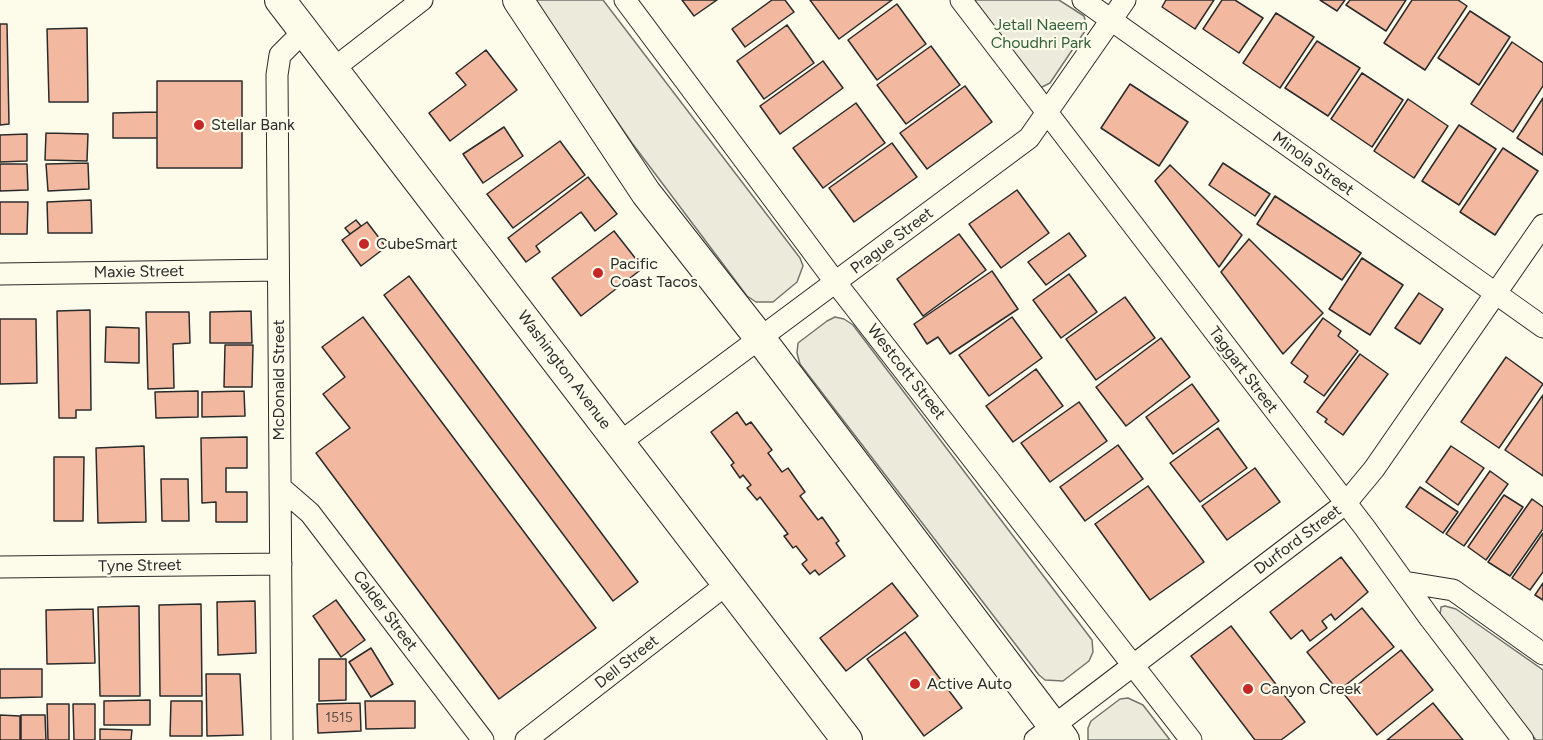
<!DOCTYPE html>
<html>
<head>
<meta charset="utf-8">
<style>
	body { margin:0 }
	canvas { display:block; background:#fdfbea }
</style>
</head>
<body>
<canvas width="1543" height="740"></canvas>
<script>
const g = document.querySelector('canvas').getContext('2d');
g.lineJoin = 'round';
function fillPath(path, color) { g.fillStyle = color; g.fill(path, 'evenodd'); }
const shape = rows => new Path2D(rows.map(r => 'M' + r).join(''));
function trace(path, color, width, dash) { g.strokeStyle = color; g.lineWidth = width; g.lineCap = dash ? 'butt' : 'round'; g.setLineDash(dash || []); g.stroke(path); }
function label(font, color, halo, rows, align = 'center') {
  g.font = font + ' Figtree,sans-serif'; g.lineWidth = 4.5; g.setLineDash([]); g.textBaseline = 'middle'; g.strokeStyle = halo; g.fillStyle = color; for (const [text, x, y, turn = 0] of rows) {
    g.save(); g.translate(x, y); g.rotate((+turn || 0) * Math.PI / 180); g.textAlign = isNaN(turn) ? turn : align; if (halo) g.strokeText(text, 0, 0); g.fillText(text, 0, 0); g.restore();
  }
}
const green = shape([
	[533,0,603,0,800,258,803,266,797,282,773,302,756,302,747,296,632,143,533,0],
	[973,0,1059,0,1084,16,1087,28,1050,83,1040,88,973,0],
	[835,317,844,319,853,325,1092,640,1093,652,1089,661,1063,681,1045,680,1039,675,800,364,797,353,798,343,827,321,835,317],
	[1445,606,1456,609,1543,670,1543,740,1536,740,1440,615,1441,607,1445,606],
	[1128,698,1143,705,1170,740,1088,740,1088,728,1091,721,1120,699,1128,698]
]);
const building = shape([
	[682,0,717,0,694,16,682,0],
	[772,0,785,0,794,12,745,47,732,29,772,0],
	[810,0,892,0,839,39,810,0],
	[1166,0,1214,0,1195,29,1162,7,1166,0],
	[1222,0,1235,0,1263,18,1239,53,1203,29,1222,0],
	[1320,0,1345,0,1337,11,1320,0],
	[1350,0,1406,0,1386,31,1346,5,1350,0],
	[1412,0,1458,0,1467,6,1425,70,1384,43,1412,0],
	[897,4,926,44,877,80,848,40,897,4],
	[1470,11,1510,37,1479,85,1438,58,1470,11],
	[1276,13,1314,37,1280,88,1243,63,1276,13],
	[0,24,7,24,9,124,0,125,0,24],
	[787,25,814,63,764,99,737,61,787,25],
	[87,28,88,102,49,102,47,29,87,28],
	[1317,41,1360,68,1328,116,1285,88,1317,41],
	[1512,42,1543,63,1543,86,1513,132,1471,104,1512,42],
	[931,46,960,85,906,124,877,85,931,46],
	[486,50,517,90,450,141,429,113,466,85,456,73,486,50],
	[823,61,843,88,780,134,760,106,823,61],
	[1362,73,1403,100,1372,147,1331,119,1362,73],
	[157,81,242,81,242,168,157,168,157,81],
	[1130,84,1188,122,1159,166,1101,128,1130,84],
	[965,86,992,122,927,169,900,133,965,86],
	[1543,98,1543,155,1517,138,1543,98],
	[1408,99,1448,126,1414,178,1374,151,1408,99],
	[856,103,885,143,823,188,793,148,856,103],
	[157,112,157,138,113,138,113,113,157,112],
	[1459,125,1496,149,1459,205,1422,181,1459,125],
	[504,127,523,156,483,183,463,154,504,127],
	[46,133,88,134,87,161,45,160,46,133],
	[27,134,27,161,0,162,0,135,27,134],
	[560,141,585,175,513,228,487,194,560,141],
	[892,143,917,177,854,222,829,188,892,143],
	[1503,148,1538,171,1495,235,1460,212,1503,148],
	[88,163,89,189,48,191,46,164,88,163],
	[1223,163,1270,194,1255,216,1209,185,1223,163],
	[0,164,27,164,28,190,0,191,0,164],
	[1170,165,1242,235,1219,267,1155,181,1170,165],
	[588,177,617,214,595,231,581,212,536,246,540,252,526,262,508,238,588,177],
	[1017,190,1049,233,1001,268,969,224,1017,190],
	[1275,196,1361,253,1342,280,1257,224,1275,196],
	[91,200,92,233,48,233,47,202,91,200],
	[0,202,28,202,27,234,0,234,0,202],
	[356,220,361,226,350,234,345,228,356,220],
	[367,222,386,247,361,266,342,240,367,222],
	[614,231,643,268,581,316,552,278,614,231],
	[1069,233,1086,256,1046,285,1028,262,1069,233],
	[959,234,986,270,923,316,897,279,959,234],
	[1249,239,1323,313,1283,354,1221,272,1249,239],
	[1362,258,1403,285,1370,335,1329,309,1362,258],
	[992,271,1018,309,950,354,938,337,927,344,914,324,992,271],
	[1069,274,1097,312,1061,338,1033,300,1069,274],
	[409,276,638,582,613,601,384,295,409,276],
	[1419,293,1443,309,1420,344,1395,328,1419,293],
	[1125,297,1155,338,1096,380,1066,339,1125,297],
	[90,310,91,410,76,410,76,418,59,418,57,311,90,310],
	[251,311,252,343,210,343,210,312,251,311],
	[146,312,189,312,190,343,173,344,174,388,148,389,146,312],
	[363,317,596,628,499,699,316,453,350,428,323,394,345,377,322,347,363,317],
	[1012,317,1042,358,989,396,959,355,1012,317],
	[1323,318,1341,331,1338,336,1358,351,1324,396,1304,382,1308,376,1291,363,1323,318],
	[0,319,36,319,37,383,0,384,0,319],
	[106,327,139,328,139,363,105,362,106,327],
	[1161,338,1190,377,1126,426,1096,387,1161,338],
	[225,345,253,345,252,387,224,387,225,345],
	[1360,354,1388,374,1343,435,1325,422,1327,419,1317,412,1360,354],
	[1506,357,1543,384,1499,448,1461,422,1506,357],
	[1036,369,1063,406,1013,442,986,406,1036,369],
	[1192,384,1219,421,1173,454,1146,417,1192,384],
	[198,391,198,417,156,418,155,392,198,391],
	[244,391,245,416,202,417,202,392,244,391],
	[1543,395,1543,476,1505,450,1543,395],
	[1079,402,1107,441,1050,482,1021,443,1079,402],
	[737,412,746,425,751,422,772,450,768,453,782,472,788,468,805,492,800,496,818,520,822,517,839,541,836,543,845,556,819,575,815,570,810,574,802,564,807,560,796,546,793,548,784,536,788,534,760,497,757,500,747,488,751,485,743,475,740,478,731,465,734,463,711,432,737,412],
	[1218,428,1247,468,1200,502,1170,463,1218,428],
	[247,437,247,468,226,468,226,492,247,492,247,522,216,522,216,502,202,503,201,438,247,437],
	[1118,445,1143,479,1085,521,1060,487,1118,445],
	[144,446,146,522,98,523,96,448,144,446],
	[1451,446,1484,468,1458,505,1426,482,1451,446],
	[54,457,84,457,83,521,54,521,54,457],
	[1255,468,1280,502,1227,540,1202,506,1255,468],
	[1490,471,1508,484,1464,546,1446,534,1490,471],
	[161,479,188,479,189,521,162,521,161,479],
	[1148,486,1204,562,1150,600,1095,524,1148,486],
	[1420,487,1458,512,1443,533,1406,507,1420,487],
	[1504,495,1523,507,1486,560,1468,547,1504,495],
	[1532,499,1543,507,1543,529,1510,576,1488,562,1532,499],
	[1543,533,1543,572,1530,590,1512,578,1543,533],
	[1341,557,1368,592,1335,620,1331,614,1322,621,1327,628,1310,641,1302,630,1291,639,1270,612,1341,557],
	[892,583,918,616,846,671,820,638,892,583],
	[1543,583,1543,600,1535,595,1543,583],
	[336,600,365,640,341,657,313,616,336,600],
	[255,601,256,653,218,655,217,602,255,601],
	[201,604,202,696,160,696,159,605,201,604],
	[139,606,140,696,100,696,98,607,139,606],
	[1362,608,1394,647,1338,691,1307,652,1362,608],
	[93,609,95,663,47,664,46,610,93,609],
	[1231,626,1305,722,1281,740,1255,740,1191,656,1231,626],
	[905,632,962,708,924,736,867,659,905,632],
	[371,648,393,684,371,697,349,662,371,648],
	[1401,650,1433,690,1377,735,1345,695,1401,650],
	[319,659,346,659,346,700,319,701,319,659],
	[0,669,42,669,42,697,0,698,0,669],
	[206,674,240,674,243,735,207,736,206,674],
	[150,700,150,725,104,725,104,701,150,700],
	[171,701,202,701,202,736,170,736,171,701],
	[365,701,415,701,415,728,366,729,365,701],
	[360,703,361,731,318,733,317,704,360,703],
	[1433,703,1463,740,1387,740,1433,703],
	[47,704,69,704,69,740,48,740,47,704],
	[73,704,95,704,95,740,74,740,73,704],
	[0,715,20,716,20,740,0,740,0,715],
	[21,715,45,715,46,740,21,740,21,715],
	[100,729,132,730,131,740,100,740,100,729]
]);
const minor = shape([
	[625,0,836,283,1191,740],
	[961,0,1365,528,1429,617,1523,740],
	[1083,0,1543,327],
	[333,69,422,0],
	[0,274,278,270],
	[619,443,1029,138,1125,0],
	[280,487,310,513,483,740],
	[0,567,281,564],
	[1404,582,1453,590,1543,654],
	[282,740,277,75,280,55,304,31],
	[526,740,727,584],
	[1035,740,1345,504,1374,469,1543,225]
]);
const secondary = shape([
	[280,0,847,740],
	[518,0,646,193,759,337,1064,740]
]);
const markers = [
	[199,125,6,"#c62828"],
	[364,244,6,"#c62828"],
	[598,273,6,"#c62828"],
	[915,684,6,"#c62828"],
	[1248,689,6,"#c62828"]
];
const numberNames = [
	["1515",339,718]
];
const parkNames = [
	["Jetall Naeem",1041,25],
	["Choudhri Park",1041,43]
];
const poiNames = [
	["Stellar Bank",211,125],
	["CubeSmart",376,244],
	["Pacific",610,264],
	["Coast Tacos",610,282],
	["Active Auto",927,684],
	["Canyon Creek",1260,689]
];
const streetNames = [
	["Minola Street",1313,164,36],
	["Prague Street",892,241,-37],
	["Maxie Street",139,272,-1],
	["Washington Avenue",564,370,53],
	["Taggart Street",1243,370,53],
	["Westcott Street",906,372,52],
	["McDonald Street",279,380,-90],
	["Durford Street",1298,540,-37],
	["Tyne Street",140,566,-1],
	["Calder Street",385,611,53],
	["Dell Street",627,662,-38]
];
fillPath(green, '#ecebdb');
trace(green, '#74746e', 1.5);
fillPath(building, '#f2b8a0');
trace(building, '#2b2b2b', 1.5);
trace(minor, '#2b2b2b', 23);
trace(secondary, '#2b2b2b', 32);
trace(minor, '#fdfbea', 21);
trace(secondary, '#fdfbea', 30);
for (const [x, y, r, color] of markers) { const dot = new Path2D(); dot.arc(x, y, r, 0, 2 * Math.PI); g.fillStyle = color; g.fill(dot); trace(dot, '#fdfbea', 2); }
label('14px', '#5d4e48', null, numberNames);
label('16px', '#34623c', '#fdfbea', parkNames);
label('16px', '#2b2b2b', '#fdfbea', poiNames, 'left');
label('16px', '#2b2b2b', '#fdfbea', streetNames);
</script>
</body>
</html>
